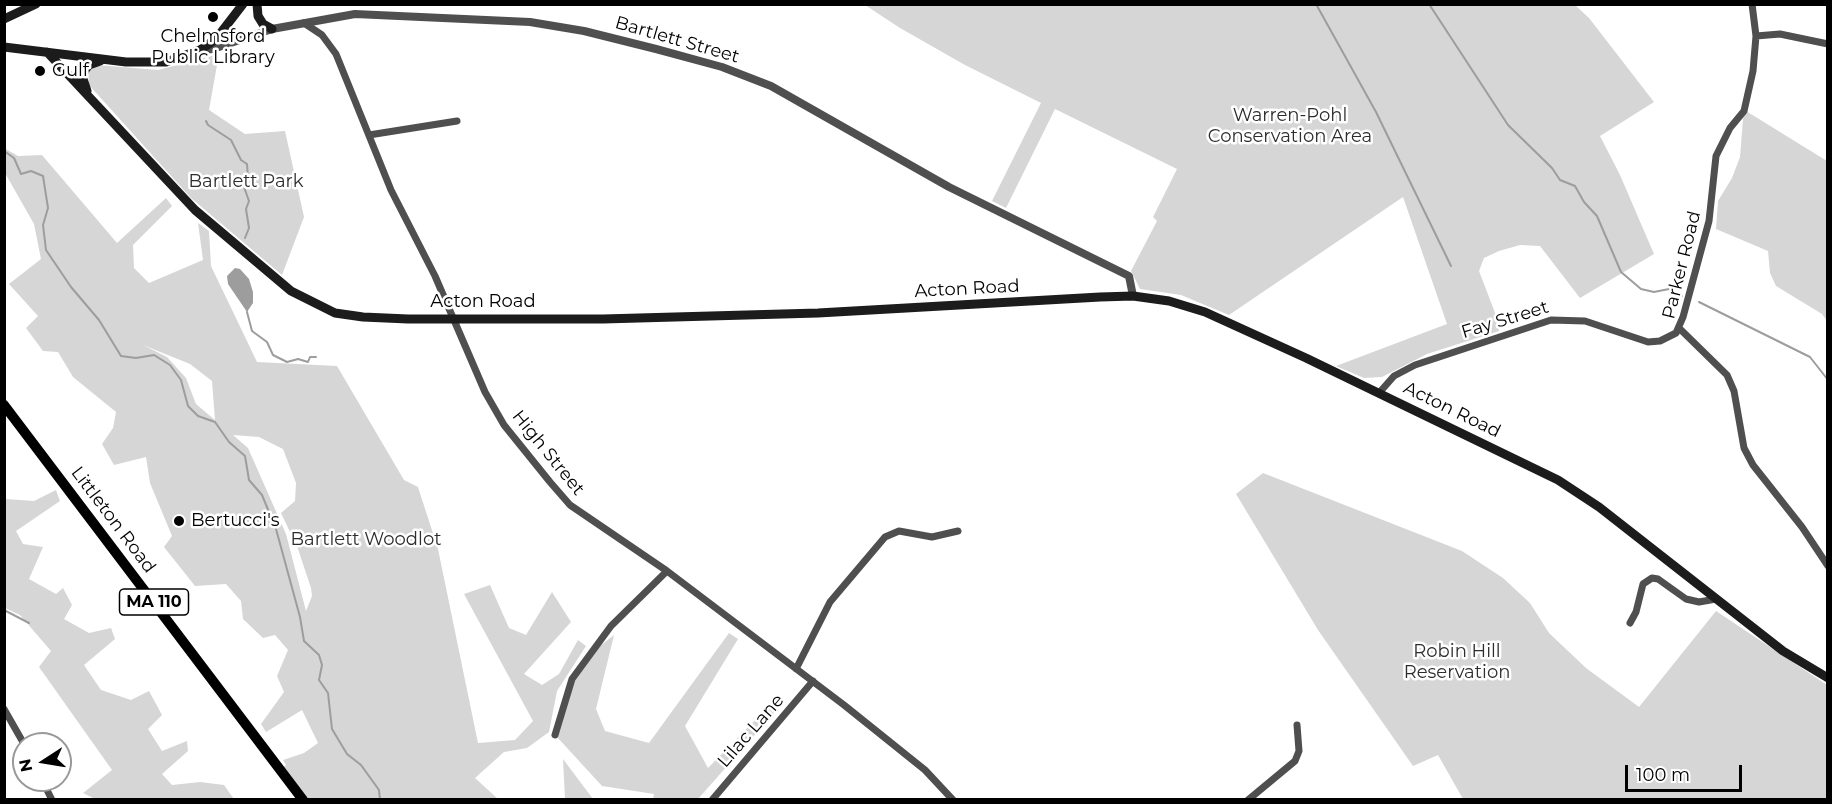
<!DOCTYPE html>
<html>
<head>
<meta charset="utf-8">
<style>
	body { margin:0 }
	#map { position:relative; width:1832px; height:804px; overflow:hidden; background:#fff; font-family:Montserrat,sans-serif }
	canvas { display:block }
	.frame { position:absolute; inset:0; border:6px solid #000; pointer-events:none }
	.north { position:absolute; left:12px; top:732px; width:60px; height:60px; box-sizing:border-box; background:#fff; border:2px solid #999; border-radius:50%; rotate:258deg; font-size:16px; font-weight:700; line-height:24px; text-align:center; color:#000 }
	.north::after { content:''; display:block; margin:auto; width:21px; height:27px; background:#000; clip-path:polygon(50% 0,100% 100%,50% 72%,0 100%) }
	.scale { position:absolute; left:1625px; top:765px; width:117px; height:27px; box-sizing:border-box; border:3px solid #000; border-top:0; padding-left:8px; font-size:18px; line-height:21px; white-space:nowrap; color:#000; -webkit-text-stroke:4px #fff; paint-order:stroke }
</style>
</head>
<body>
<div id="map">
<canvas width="1832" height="804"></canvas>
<div class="frame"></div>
<div class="north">N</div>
<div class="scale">100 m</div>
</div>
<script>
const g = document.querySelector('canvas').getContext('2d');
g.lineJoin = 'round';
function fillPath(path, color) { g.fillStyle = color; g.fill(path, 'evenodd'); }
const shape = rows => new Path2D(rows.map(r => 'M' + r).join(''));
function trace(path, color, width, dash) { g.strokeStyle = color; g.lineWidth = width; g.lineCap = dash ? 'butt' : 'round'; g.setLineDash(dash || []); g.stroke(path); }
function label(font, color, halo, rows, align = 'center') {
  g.font = font + ' Montserrat,sans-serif'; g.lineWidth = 5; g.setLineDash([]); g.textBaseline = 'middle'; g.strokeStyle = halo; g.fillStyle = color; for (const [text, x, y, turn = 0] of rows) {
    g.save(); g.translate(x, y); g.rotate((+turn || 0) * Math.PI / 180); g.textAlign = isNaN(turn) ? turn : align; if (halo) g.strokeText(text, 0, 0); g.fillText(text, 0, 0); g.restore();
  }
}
const green = shape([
	[865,5,1575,5,1589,18,1654,102,1600,136,1620,175,1654,254,1580,298,1540,246,1520,245,1499,251,1484,258,1479,271,1497,318,1499,331,1427,354,1382,377,1364,378,1336,366,1447,324,1403,197,1229,315,1181,295,1140,289,1131,271,1157,221,1153,217,1177,169,1055,109,1006,208,992,201,1041,103,965,65,900,28],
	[219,54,209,110,245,134,285,131,304,217,282,275,191,198,89,85,88,72,97,65,158,70],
	[1746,111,1827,161,1827,321,1822,314,1776,286,1770,273,1768,251,1716,229,1718,201,1732,178,1740,157,1743,119],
	[4,148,18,156,42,155,117,243,166,198,172,206,133,245,134,268,149,283,203,260,198,223,209,231,211,266,257,362,337,366,404,480,418,487,438,549,478,743,515,740,533,721,464,594,490,585,509,628,526,635,552,592,571,622,524,674,542,685,559,674,578,640,586,646,557,691,549,732,527,748,504,752,475,778,498,799,303,799,281,769,286,765,283,760,304,753,318,743,302,710,266,732,261,724,284,692,277,676,288,650,275,635,263,638,243,619,241,601,226,584,195,586,164,547,172,536,150,483,146,457,114,465,102,444,113,428,116,412,73,377,58,352,43,351,26,328,38,316,9,284,41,259,34,224,5,173],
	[143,345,190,364,212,381,215,420,196,404,186,378,167,357],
	[233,435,259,437,283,449,296,483,295,501,281,513,298,549,311,588,312,596,306,611,286,534,248,448],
	[1263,473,1462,551,1503,578,1530,603,1549,633,1586,668,1639,707,1716,611,1827,685,1827,799,1463,799,1438,755,1413,766,1318,630,1236,494],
	[56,490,60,501,16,531,23,544,43,547,29,579,56,594,63,588,72,605,64,619,89,633,111,628,115,639,84,665,101,690,131,700,149,691,162,715,148,729,162,751,187,741,188,751,162,774,172,785,200,782,224,785,234,799,97,800,83,793,112,770,39,667,51,651,20,615,5,608,5,499,34,501],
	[729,633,738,639,685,726,708,768,775,700,782,704,698,799,653,799,654,794,602,786,557,737,572,679,595,650,614,635,596,709,605,731,649,743],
	[563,759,593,799,565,799]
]);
const water = shape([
	[235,268,240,269,249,279,253,292,253,303,247,312,228,284,227,276]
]);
const stream = shape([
	[1316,4,1376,112,1451,266],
	[1429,4,1508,125,1552,168,1560,180,1575,186,1584,202,1597,216,1621,272,1641,289,1654,292,1669,289,1682,296],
	[206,121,208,125,231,140,241,160,247,164,248,178,244,187,249,201,246,209,249,228,245,238],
	[4,151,14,158,21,174,31,171,43,176,48,208,43,225,46,250,71,287,99,320,121,356,136,358,154,355,170,365,181,380,188,406,198,416,215,422,229,442,245,456,249,480,262,495,276,529,300,617,304,641,319,655,322,665,319,680,328,693,332,729,347,754,361,765,379,790,380,800],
	[1699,302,1810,357,1828,380],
	[247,312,252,331,267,342,273,355,287,362,298,359,308,362,310,357,316,357],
	[4,610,29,623]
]);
const minor = shape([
	[304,23,322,35,336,54,391,190,435,276,485,392,504,425,550,482,570,505,667,571,844,705,925,770,953,800],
	[1756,36,1780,34,1828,44],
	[369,135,457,121],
	[1679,328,1727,375,1734,391,1744,448,1753,465,1802,527,1828,566],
	[1379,393,1394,376,1415,365,1551,320,1585,321,1648,342,1660,341,1676,333,1683,317,1709,221,1716,156,1730,128,1744,111,1753,71,1756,36,1752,4],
	[1630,623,1636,612,1643,584,1652,578,1658,579,1686,599,1699,602,1716,599],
	[796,669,830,602,885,537,899,531,932,537,958,531],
	[4,709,24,744],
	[555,735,572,679,611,626,667,571],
	[42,780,52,800],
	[712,800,813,681],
	[1248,800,1295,761,1299,751,1297,725]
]);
const tertiary = shape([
	[201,50,213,49,272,29,355,14,530,22,584,31,656,49,722,67,771,86,949,187,1129,276,1133,296]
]);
const secondary = shape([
	[257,4,258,16,263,24,272,29],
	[4,19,36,4],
	[4,47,126,62,166,62,200,50,216,39,243,4],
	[47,52,195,210,291,291,335,313,363,317,408,319,603,319,818,313,1100,297,1133,296,1169,301,1205,312,1306,358,1558,480,1599,507,1783,651,1828,678],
	[87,91,83,79,84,71,89,65,100,61]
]);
const primary = shape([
	[4,405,303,800]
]);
const markers = [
	[213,17,6,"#000"],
	[40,71,6,"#000"],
	[179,521,6,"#000"]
];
const shields = [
	[154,602,69]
];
const shieldNames = [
	["MA 110",154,602]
];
const poiNames = [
	["Chelmsford",213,37,"center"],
	["Public Library",213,58,"center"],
	["Gulf",52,71],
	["Bertucci's",191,521]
];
const streetNames = [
	["Bartlett Street",677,40,16],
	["Parker Road",1682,265,-76],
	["Acton Road",967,289,-3],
	["Acton Road",483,302],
	["Fay Street",1505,320,-17],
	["Acton Road",1452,410,26],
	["High Street",548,453,51],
	["Littleton Road",113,520,53],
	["Lilac Lane",751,731,-49]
];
const parkNames = [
	["Warren-Pohl",1290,116],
	["Conservation Area",1290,137],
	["Bartlett Park",246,182],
	["Bartlett Woodlot",366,540],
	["Robin Hill",1457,652],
	["Reservation",1457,673]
];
fillPath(green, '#d6d6d6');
fillPath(water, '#9d9d9d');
trace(stream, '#9d9d9d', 2);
trace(minor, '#4f4f4f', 7);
trace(tertiary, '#4f4f4f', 8);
trace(secondary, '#1c1c1c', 9);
trace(primary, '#000', 10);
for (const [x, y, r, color] of markers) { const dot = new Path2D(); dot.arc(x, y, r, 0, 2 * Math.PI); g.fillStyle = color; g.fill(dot); trace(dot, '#fff', 2); }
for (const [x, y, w] of shields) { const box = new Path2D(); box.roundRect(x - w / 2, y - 13, w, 26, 4.5); g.fillStyle = '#fff'; g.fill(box); trace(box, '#000', 1.5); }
label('bold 16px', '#000', null, shieldNames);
label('18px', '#000', '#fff', poiNames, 'left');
label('18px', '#000', '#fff', streetNames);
label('18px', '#2d2d2d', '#fff', parkNames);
</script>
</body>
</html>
